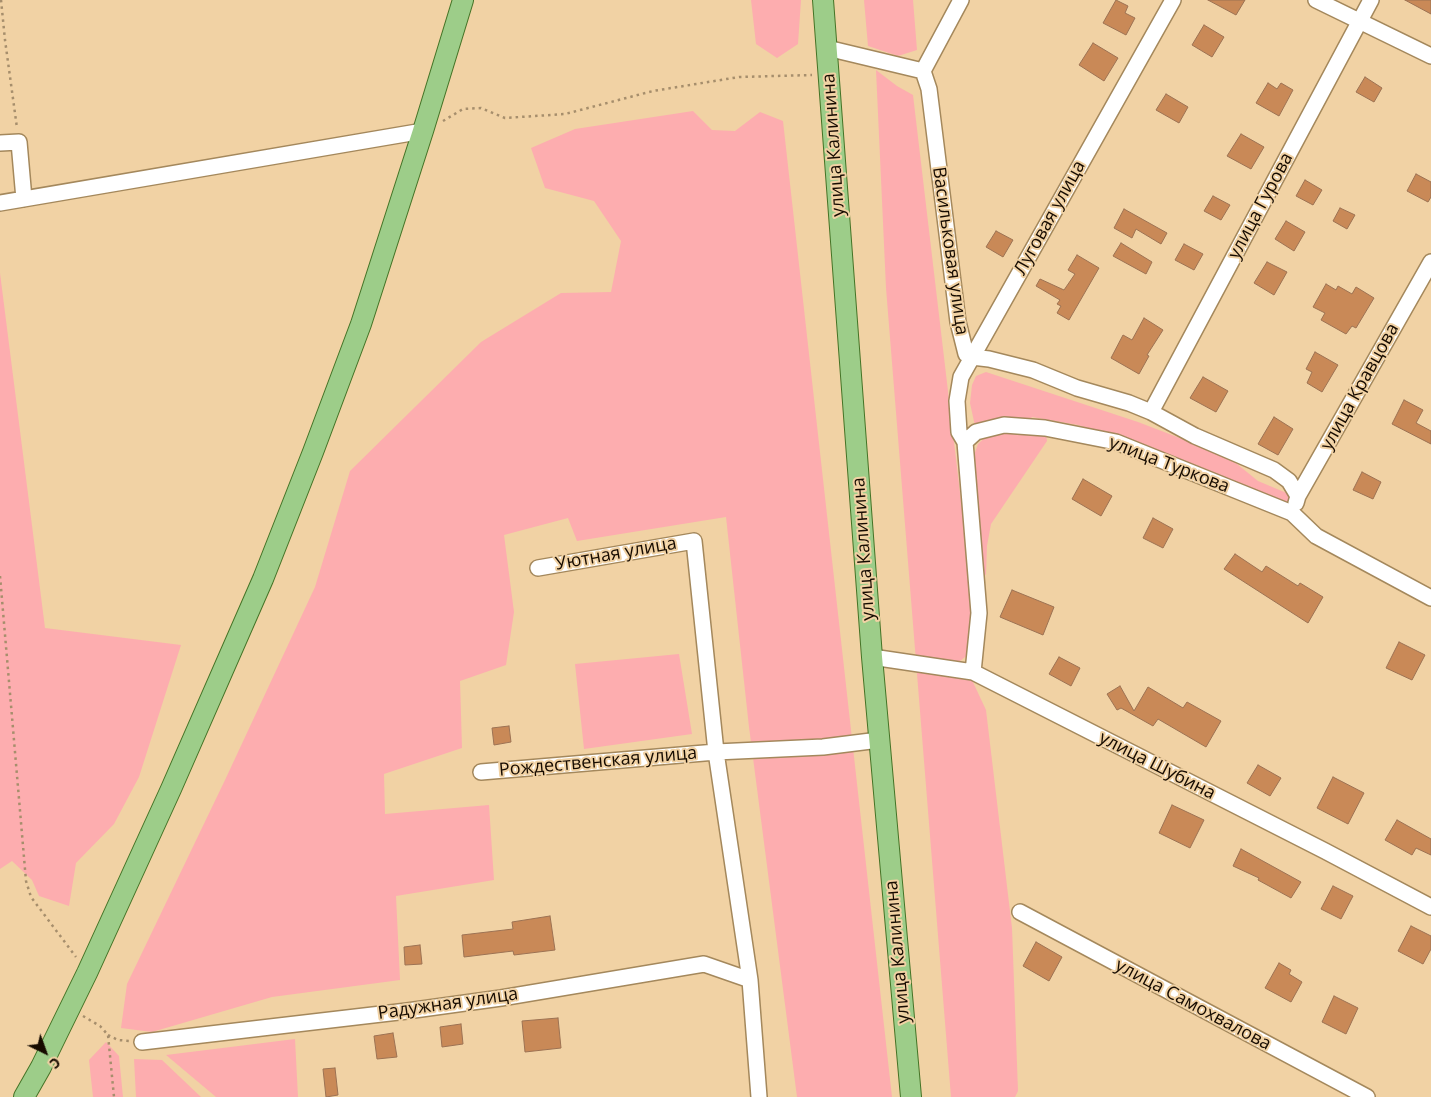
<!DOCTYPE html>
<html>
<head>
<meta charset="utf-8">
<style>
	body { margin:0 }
	#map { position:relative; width:1431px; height:1097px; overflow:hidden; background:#f1d2a4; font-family:"Open Sans",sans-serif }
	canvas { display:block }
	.north { position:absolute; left:20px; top:1027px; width:50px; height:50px; -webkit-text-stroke:4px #f1d2a4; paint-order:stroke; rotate:138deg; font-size:14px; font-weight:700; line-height:20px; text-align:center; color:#160b00 }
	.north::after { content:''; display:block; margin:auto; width:18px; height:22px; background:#160b00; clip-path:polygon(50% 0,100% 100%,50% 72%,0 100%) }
</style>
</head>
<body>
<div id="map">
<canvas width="1431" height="1097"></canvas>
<div class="north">С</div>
</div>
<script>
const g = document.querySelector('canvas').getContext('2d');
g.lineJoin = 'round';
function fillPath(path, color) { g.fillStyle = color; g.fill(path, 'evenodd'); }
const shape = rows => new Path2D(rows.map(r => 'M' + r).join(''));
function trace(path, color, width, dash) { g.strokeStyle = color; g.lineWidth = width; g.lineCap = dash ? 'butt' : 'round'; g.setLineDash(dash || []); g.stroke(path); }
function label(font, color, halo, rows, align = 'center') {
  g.font = font + ' "Open Sans",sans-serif'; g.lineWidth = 4; g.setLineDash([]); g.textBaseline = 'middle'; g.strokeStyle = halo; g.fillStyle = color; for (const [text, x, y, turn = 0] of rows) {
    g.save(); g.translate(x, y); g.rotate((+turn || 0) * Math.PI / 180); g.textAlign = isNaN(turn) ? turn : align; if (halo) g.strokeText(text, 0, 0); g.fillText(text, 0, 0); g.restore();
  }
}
const green = shape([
	[751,0,801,0,798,44,777,58,756,44],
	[864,0,913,0,917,50,898,56,868,46],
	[876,70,897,86,913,95,974,611,969,654,960,661,972,680,986,710,1012,928,1018,1091,1015,1097,951,1097,886,288],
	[693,111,712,130,735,131,760,112,783,121,892,1097,797,1097,749,727,726,517,577,541,568,518,504,535,514,612,506,665,460,681,462,748,384,774,385,814,489,805,494,880,396,896,400,980,272,997,152,1032,121,1028,127,984,225,780,315,587,350,471,481,342,561,293,611,292,621,241,594,201,545,188,531,148,575,129],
	[0,273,45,628,181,645,139,777,114,824,76,863,69,906,39,896,32,880,12,861,0,869],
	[986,372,1138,422,1211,450,1237,464,1258,481,1296,497,1287,504,1150,448,1078,425,1032,417,1029,423,975,426,970,403,972,385,976,376],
	[1019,432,1046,434,1047,441,991,524,987,546,986,574,983,578,973,458,978,444,990,433],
	[679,654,692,734,584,749,575,664],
	[295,1039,298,1097,216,1097,166,1055],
	[106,1042,119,1056,123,1097,93,1097,89,1060],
	[134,1059,162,1060,201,1097,136,1097]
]);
const building = shape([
	[1116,0,1128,6,1125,13,1135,18,1126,35,1103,23,1116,0],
	[1208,0,1245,0,1236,15,1208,0],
	[1405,0,1431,0,1431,14,1405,0],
	[1204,25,1224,37,1212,57,1192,45,1204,25],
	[1093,43,1118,58,1104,81,1079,65,1093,43],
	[1365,77,1382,88,1374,102,1356,92,1365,77],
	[1268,83,1277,89,1281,83,1293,90,1279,116,1256,103,1268,83],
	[1166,94,1188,107,1179,123,1156,110,1166,94],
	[1241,134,1264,147,1251,169,1227,156,1241,134],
	[1416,174,1431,182,1431,197,1428,202,1407,191,1416,174],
	[1305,180,1322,190,1313,205,1296,196,1305,180],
	[1213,196,1230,205,1221,220,1204,211,1213,196],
	[1340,208,1355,215,1347,229,1333,221,1340,208],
	[1124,209,1167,233,1161,244,1136,229,1132,238,1114,228,1124,209],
	[1286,221,1305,232,1294,251,1275,239,1286,221],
	[996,231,1013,240,1003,257,986,247,996,231],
	[1121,243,1152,262,1146,274,1113,256,1121,243],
	[1184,244,1203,254,1194,270,1175,260,1184,244],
	[1077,255,1099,268,1069,320,1057,313,1061,306,1057,304,1060,300,1036,286,1040,279,1064,290,1075,274,1068,270,1077,255],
	[1267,262,1287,272,1274,295,1254,283,1267,262],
	[1326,284,1336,290,1338,286,1352,294,1356,287,1374,298,1356,328,1352,326,1346,334,1321,320,1325,313,1313,307,1326,284],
	[1144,318,1163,330,1147,355,1149,356,1139,374,1111,358,1123,335,1132,340,1144,318],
	[1315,352,1338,365,1322,392,1307,383,1312,372,1306,369,1315,352],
	[1203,377,1228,391,1216,412,1190,398,1203,377],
	[1404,400,1423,410,1416,423,1431,431,1431,444,1392,424,1404,400],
	[1274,417,1293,429,1278,455,1258,444,1274,417],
	[1362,472,1381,482,1373,499,1353,490,1362,472],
	[1083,479,1112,496,1101,516,1072,499,1083,479],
	[1153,518,1173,529,1163,548,1143,538,1153,518],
	[1235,554,1262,572,1266,566,1298,586,1300,583,1323,597,1308,623,1224,569,1235,554],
	[1012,590,1054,607,1043,635,1000,617,1012,590],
	[1399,642,1425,655,1412,680,1386,668,1399,642],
	[1059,657,1080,668,1071,686,1049,674,1059,657],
	[1120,686,1134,711,1148,687,1183,708,1187,702,1221,721,1206,747,1158,719,1153,726,1121,708,1117,710,1107,694,1120,686],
	[509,726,511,742,494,745,492,728,509,726],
	[1258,765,1281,778,1270,796,1247,783,1258,765],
	[1333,777,1364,793,1348,824,1317,808,1333,777],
	[1172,805,1204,820,1190,848,1159,833,1172,805],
	[1397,820,1431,839,1431,855,1416,848,1412,855,1385,840,1397,820],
	[1241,849,1301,882,1291,898,1258,880,1259,878,1233,866,1241,849],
	[1333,886,1353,896,1341,919,1321,909,1333,886],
	[550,916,555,950,514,955,513,951,464,957,462,935,513,929,512,922,550,916],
	[1411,926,1431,936,1431,949,1423,964,1398,951,1411,926],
	[1036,942,1062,957,1049,981,1023,966,1036,942],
	[420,945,422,964,405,965,404,947,420,945],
	[1279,963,1291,970,1289,974,1302,982,1291,1002,1265,988,1279,963],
	[1334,996,1358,1008,1346,1034,1322,1022,1334,996],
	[558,1018,561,1048,525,1052,522,1021,558,1018],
	[461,1024,463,1044,442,1047,440,1027,461,1024],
	[393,1033,397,1057,377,1059,374,1036,393,1033],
	[335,1068,338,1095,326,1097,323,1069,335,1068]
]);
const path = shape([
	[1,0,5,40,17,128],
	[443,121,463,109,481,108,505,118,565,114,653,91,739,77,812,75],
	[0,576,26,881,31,897,76,957],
	[83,1016,100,1026,108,1035,114,1097],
	[108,1035,118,1040,130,1041]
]);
const minor = shape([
	[961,0,923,71,929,89,958,322,966,354,972,357,989,359,1033,370,1077,388,1129,403,1151,412,1195,436,1274,470,1289,481,1298,496],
	[1316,0,1431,56],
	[827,48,923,71],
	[0,143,19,142,24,199],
	[0,203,423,131],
	[1151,412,1371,0],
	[965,442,959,432,957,401,961,377,1173,0],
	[1296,503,1298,496,1431,262],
	[538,568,694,541,716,752,750,980,759,1097],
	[872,657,973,672,1325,851,1431,907],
	[973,672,979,613,965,442,976,432,1004,425,1045,428,1116,442,1292,513,1316,536,1431,598],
	[481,772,716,752,823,747,879,740],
	[1020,912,1367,1097],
	[142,1042,407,1011,501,998,704,964,750,980]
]);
const major = shape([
	[823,0,872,657,911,1097],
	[24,1097,41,1067,87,973,171,789,263,579,313,452,361,324,423,131,463,0]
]);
const streetNames = [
	["улица Калинина",834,145,-94],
	["улица Гурова",1261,206,-62],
	["Луговая улица",1050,218,-61],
	["Васильковая улица",950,251,82],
	["улица Кравцова",1360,387,-61],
	["улица Туркова",1169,465,21],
	["улица Калинина",864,549,-94],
	["Уютная улица",616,554,-10],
	["Рождественская улица",598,762,-5],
	["улица Шубина",1157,766,27],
	["улица Калинина",898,952,-95],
	["Радужная улица",448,1004,-8],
	["улица Самохвалова",1193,1005,28]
];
fillPath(green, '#fdadaf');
fillPath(building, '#c98957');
trace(building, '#9c7253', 1);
trace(minor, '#a4885c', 18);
trace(major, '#447326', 22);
trace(path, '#a68e6c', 2.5, [2.5, 4]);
trace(minor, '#fff', 15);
trace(major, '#9dcd89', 20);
label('18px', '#160b00', '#f1d2a4', streetNames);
</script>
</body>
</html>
